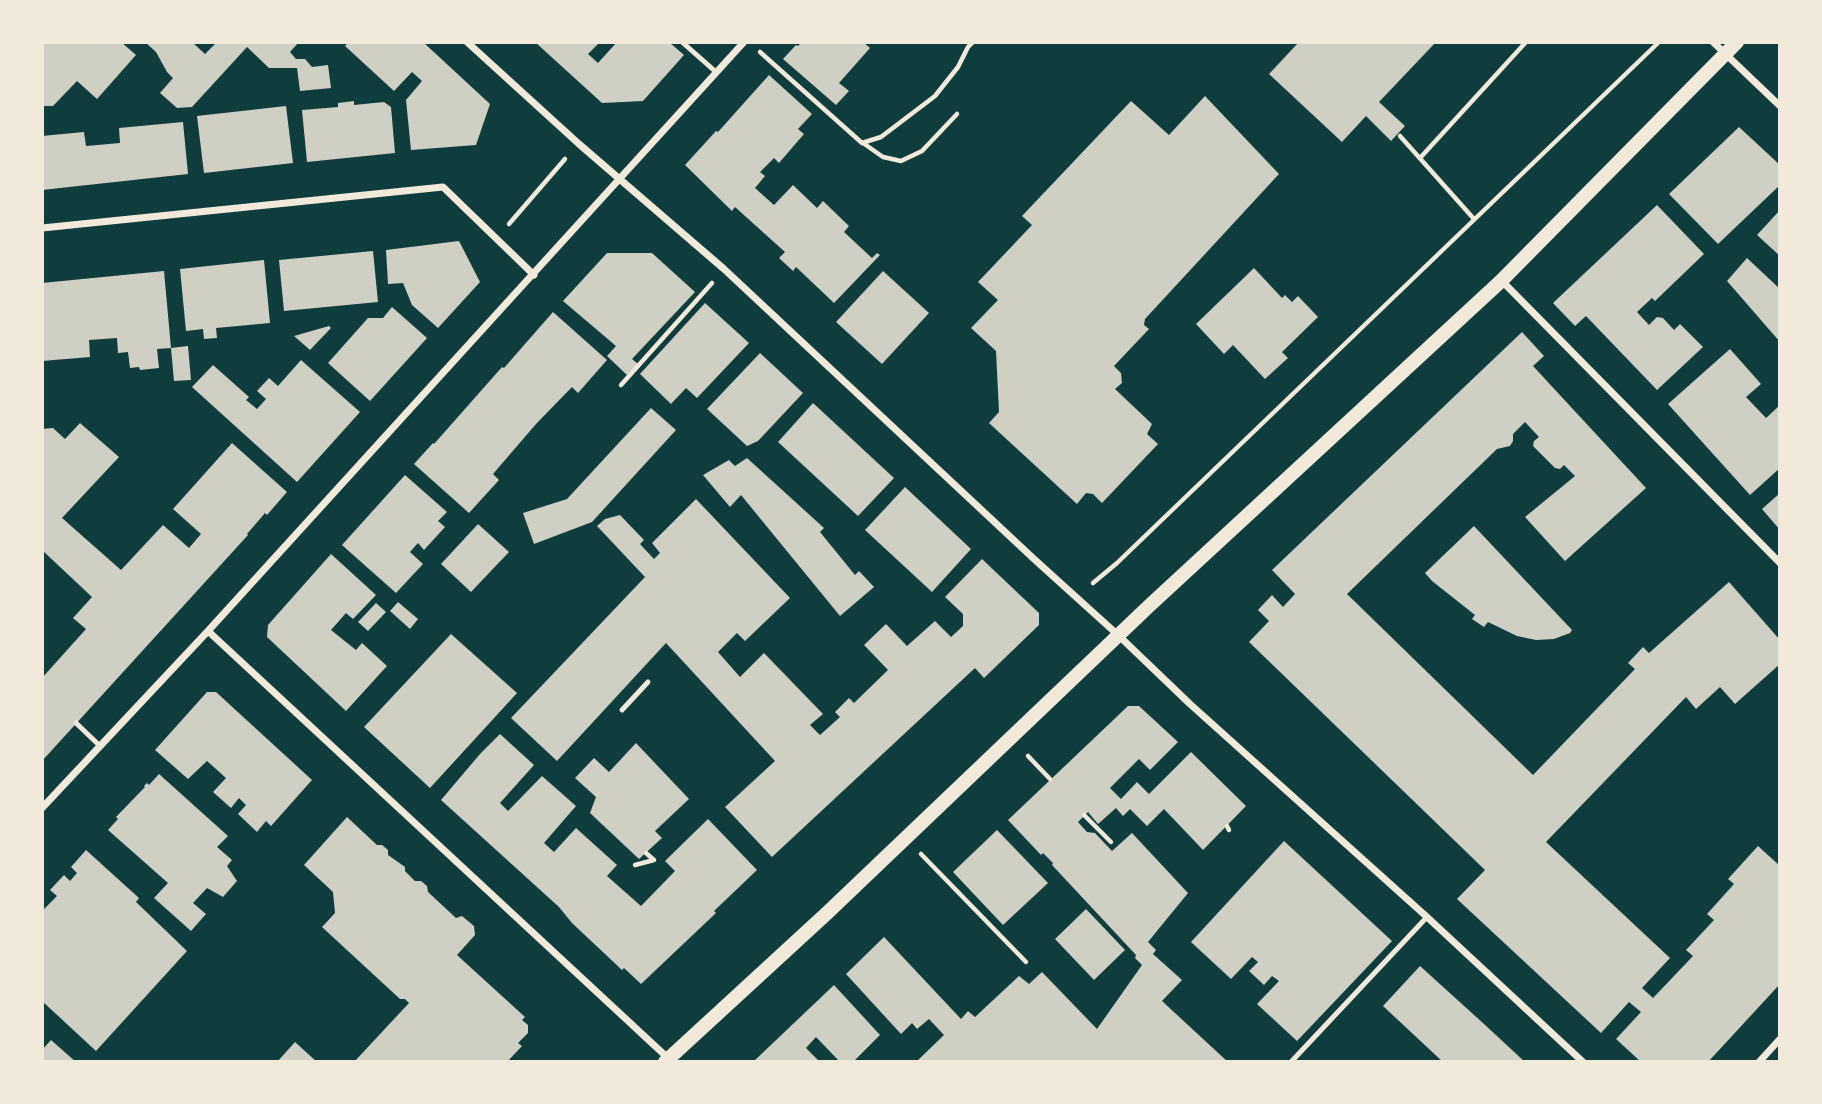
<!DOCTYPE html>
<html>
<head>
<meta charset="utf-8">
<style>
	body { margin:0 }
	#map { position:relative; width:1822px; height:1104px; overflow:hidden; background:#0f3d3e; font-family:"Noto Sans",sans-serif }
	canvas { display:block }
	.frame { position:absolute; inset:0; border:44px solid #f1e9da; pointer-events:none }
</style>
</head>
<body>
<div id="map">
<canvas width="1822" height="1104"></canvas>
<div class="frame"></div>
</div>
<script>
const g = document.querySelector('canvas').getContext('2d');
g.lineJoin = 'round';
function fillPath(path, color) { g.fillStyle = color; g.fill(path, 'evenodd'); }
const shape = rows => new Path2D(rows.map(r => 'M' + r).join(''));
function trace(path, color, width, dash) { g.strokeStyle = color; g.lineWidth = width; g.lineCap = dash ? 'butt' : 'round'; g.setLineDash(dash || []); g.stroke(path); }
const building = shape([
	[42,42,121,42,136,55,97,99,77,81,53,106,42,106],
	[145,42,192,42,205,54,217,42,299,42,290,52,296,59,305,59,312,67,328,65,331,88,300,91,297,68,269,68,247,47,192,107,177,108,160,93,173,78,167,72,156,52],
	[349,42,423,42,490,104,476,145,411,150,406,100,422,81,412,72,394,91,345,46],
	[535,42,600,42,588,54,598,63,617,42,669,42,684,55,643,101,602,103],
	[802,42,863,42,870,48,839,83,849,91,836,105,783,59,796,45,798,46],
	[1299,42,1436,42,1379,102,1405,126,1391,141,1366,116,1342,142,1269,74],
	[769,75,812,114,798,129,804,134,779,163,774,158,760,172,765,176,755,188,774,205,793,185,817,208,823,201,849,226,844,232,872,258,877,253,880,255,834,303,796,267,793,271,779,258,785,252,735,207,732,211,685,165,716,131,718,132],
	[1205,96,1279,174,1145,319,1144,325,1149,329,1114,366,1121,373,1122,383,1115,389,1152,424,1147,434,1158,444,1102,503,1093,494,1086,493,1077,504,989,423,999,412,996,351,971,328,998,300,978,282,1032,225,1022,216,1131,101,1169,135],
	[354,101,354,105,384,102,391,107,395,153,307,162,302,110,338,107,338,103],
	[286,106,293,163,204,173,197,116],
	[183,122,188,174,42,190,42,136,84,132,86,146,120,143,119,128],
	[1739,127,1780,165,1780,185,1718,244,1669,194],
	[1657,205,1704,254,1655,301,1652,298,1637,312,1649,325,1657,317,1663,318,1674,330,1680,324,1703,347,1657,390,1586,316,1575,326,1553,303],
	[1780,210,1780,256,1757,235],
	[459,241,480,282,438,328,412,305,403,283,388,284,386,250],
	[373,251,378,302,284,311,279,260],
	[607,253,652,253,695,292,632,359,638,364,627,375,607,356,616,346,563,301],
	[1747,258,1780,289,1780,342,1727,281],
	[264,260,270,323,216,328,217,338,204,339,203,329,186,331,180,269],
	[1254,268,1282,298,1285,295,1292,302,1298,296,1318,317,1282,352,1288,358,1265,379,1233,345,1224,354,1196,324],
	[164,271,171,348,157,349,159,368,140,370,139,367,130,368,128,352,118,353,117,338,89,340,90,357,42,361,42,283],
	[883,271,929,313,882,364,836,322],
	[705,303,749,343,697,398,686,388,671,404,640,374],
	[392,307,427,338,370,401,328,363,368,318,383,318],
	[553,312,607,360,578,393,572,387,536,424,493,474,499,480,469,513,414,464,433,443,434,444,502,367,504,368],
	[329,326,331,328,310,350,294,336],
	[1522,332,1544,356,1533,366,1646,488,1565,561,1525,517,1575,476,1564,465,1560,469,1555,468,1533,446,1534,441,1539,437,1525,422,1513,434,1513,441,1510,446,1497,449,1347,594,1533,775,1635,669,1628,663,1643,647,1649,653,1729,582,1780,640,1780,664,1735,704,1720,687,1696,709,1686,697,1546,842,1670,958,1642,988,1653,998,1693,956,1686,950,1714,920,1707,914,1734,884,1728,879,1758,846,1780,866,1780,984,1708,1062,1641,1062,1616,1039,1641,1012,1629,1002,1601,1033,1457,899,1485,870,1249,642,1269,621,1258,610,1272,595,1283,607,1295,594,1272,570],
	[188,346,191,380,174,381,171,348],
	[1730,349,1761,384,1746,397,1766,418,1780,405,1780,468,1750,495,1668,404],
	[760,353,803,393,758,441,747,446,707,409],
	[301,360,360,412,297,482,192,387,213,365,249,397,246,400,257,409,266,399,257,391,269,378,278,386],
	[813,403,894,478,858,516,778,442],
	[651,408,676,430,592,522,534,544,523,513,567,499],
	[80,423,119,457,62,518,121,570,163,525,189,548,201,534,173,509,232,443,287,492,267,515,265,513,247,534,248,535,42,761,42,678,86,629,73,618,92,597,42,550,42,429,53,428,65,439],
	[747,458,824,528,820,532,855,575,859,571,874,587,840,616,741,495,730,507,703,475,729,460,735,466],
	[405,475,447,512,438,521,445,527,424,550,418,543,410,552,423,564,396,593,342,545],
	[905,487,971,549,932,592,865,530],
	[1780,493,1780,530,1762,509],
	[696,499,790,598,745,641,737,633,718,652,740,677,764,653,823,714,810,725,820,735,840,717,835,712,849,698,854,703,888,670,864,645,886,624,907,646,935,621,951,637,963,626,963,614,945,597,982,559,1039,613,1039,625,984,678,975,668,772,857,725,807,775,761,666,643,557,761,511,718,645,577,597,526,605,519,620,515,644,540,640,544,654,559,660,553,652,543],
	[478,524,509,552,471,592,441,564],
	[1474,526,1572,630,1570,633,1554,639,1536,640,1517,636,1488,622,1484,627,1472,619,1475,615,1432,581,1425,573],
	[331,554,376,595,353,619,346,613,331,630,356,650,362,643,387,666,346,711,267,637,268,625],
	[398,602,418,619,410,629,390,611],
	[376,603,386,612,368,631,358,622],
	[451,634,517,693,430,788,364,727],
	[207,692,216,692,312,780,271,826,266,821,257,832,238,814,246,805,239,798,231,808,213,792,226,778,207,761,188,779,155,750],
	[1128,706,1139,706,1178,742,1150,770,1139,759,1110,788,1121,799,1137,782,1149,794,1191,752,1246,806,1203,850,1164,809,1147,826,1130,809,1123,816,1116,808,1098,824,1088,812,1078,822,1087,832,1095,833,1112,851,1132,833,1188,893,1148,942,1156,950,1153,954,1182,980,1162,1001,1228,1062,916,1062,944,1035,929,1019,917,1029,912,1023,901,1034,846,974,884,937,961,1019,968,1011,975,1017,1019,976,1029,984,1042,972,1097,1029,1142,965,1135,958,1136,955,1052,865,1053,863,1043,853,1041,855,1008,820],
	[500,734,534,765,500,803,508,811,542,776,576,806,544,843,554,852,576,828,617,865,607,876,641,906,675,871,665,861,708,819,757,870,714,911,716,913,641,984,624,968,622,970,572,923,559,907,441,800,480,754],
	[636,743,689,799,655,831,662,838,639,859,590,813,596,797,575,778,594,758,609,772],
	[159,774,228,836,217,847,232,860,227,866,237,881,223,897,207,888,193,903,206,914,191,931,154,898,168,883,108,830,118,819,116,817,145,787,144,786,147,783,149,785],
	[347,817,377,845,382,845,388,850,388,855,405,867,405,871,415,881,421,881,427,886,428,892,456,918,462,916,474,926,475,935,457,955,525,1017,522,1020,528,1025,528,1033,518,1043,522,1046,507,1062,354,1062,409,1003,405,999,400,999,322,927,335,913,333,892,304,865],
	[997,830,1048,883,1003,925,953,872],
	[1284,841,1392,941,1297,1041,1257,1004,1279,981,1272,976,1264,985,1249,971,1258,962,1252,957,1231,979,1191,942],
	[86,850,139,898,136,902,187,951,96,1051,42,1001,42,911,57,896,50,890,64,875,70,881,77,873,71,867],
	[1086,909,1125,950,1094,980,1055,939],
	[1420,966,1484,1024,1525,1062,1443,1062,1383,1006],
	[834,985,880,1035,853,1062,840,1062,816,1037,806,1048,820,1062,753,1062],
	[51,1040,76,1062,42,1062,42,1050],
	[295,1042,317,1062,277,1062]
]);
const path = shape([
	[760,52,862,143,881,137,935,96,958,67,968,47,973,42],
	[1400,136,1474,219],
	[863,143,883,157,901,161,922,151,957,114],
	[1420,158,1526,42],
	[509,224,565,159],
	[621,385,712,283],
	[1093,583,1117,563,1659,42],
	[1028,756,1050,779],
	[1084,815,1111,842],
	[1227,826,1229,830],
	[921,854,1026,962],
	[635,865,654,860,646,853]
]);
const service = shape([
	[682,42,716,72],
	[622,710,648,682],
	[76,723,100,746],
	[1291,1062,1427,917]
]);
const minor = shape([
	[467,42,579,144,724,269,1034,559,1118,635,1190,704,1427,917,1583,1062],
	[1713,42,1780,106],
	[42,228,443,187,534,275],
	[1502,281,1780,563],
	[208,631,669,1059],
	[42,808,208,631,744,42],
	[1759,1062,1780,1039]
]);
const secondary = shape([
	[665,1062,826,914,1149,606,1501,281,1737,42]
]);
fillPath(building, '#cfcfc3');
trace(path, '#f1e9da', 4.5);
trace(service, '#f1e9da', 5);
trace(minor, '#f1e9da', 7);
trace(secondary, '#f1e9da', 14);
</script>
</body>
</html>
